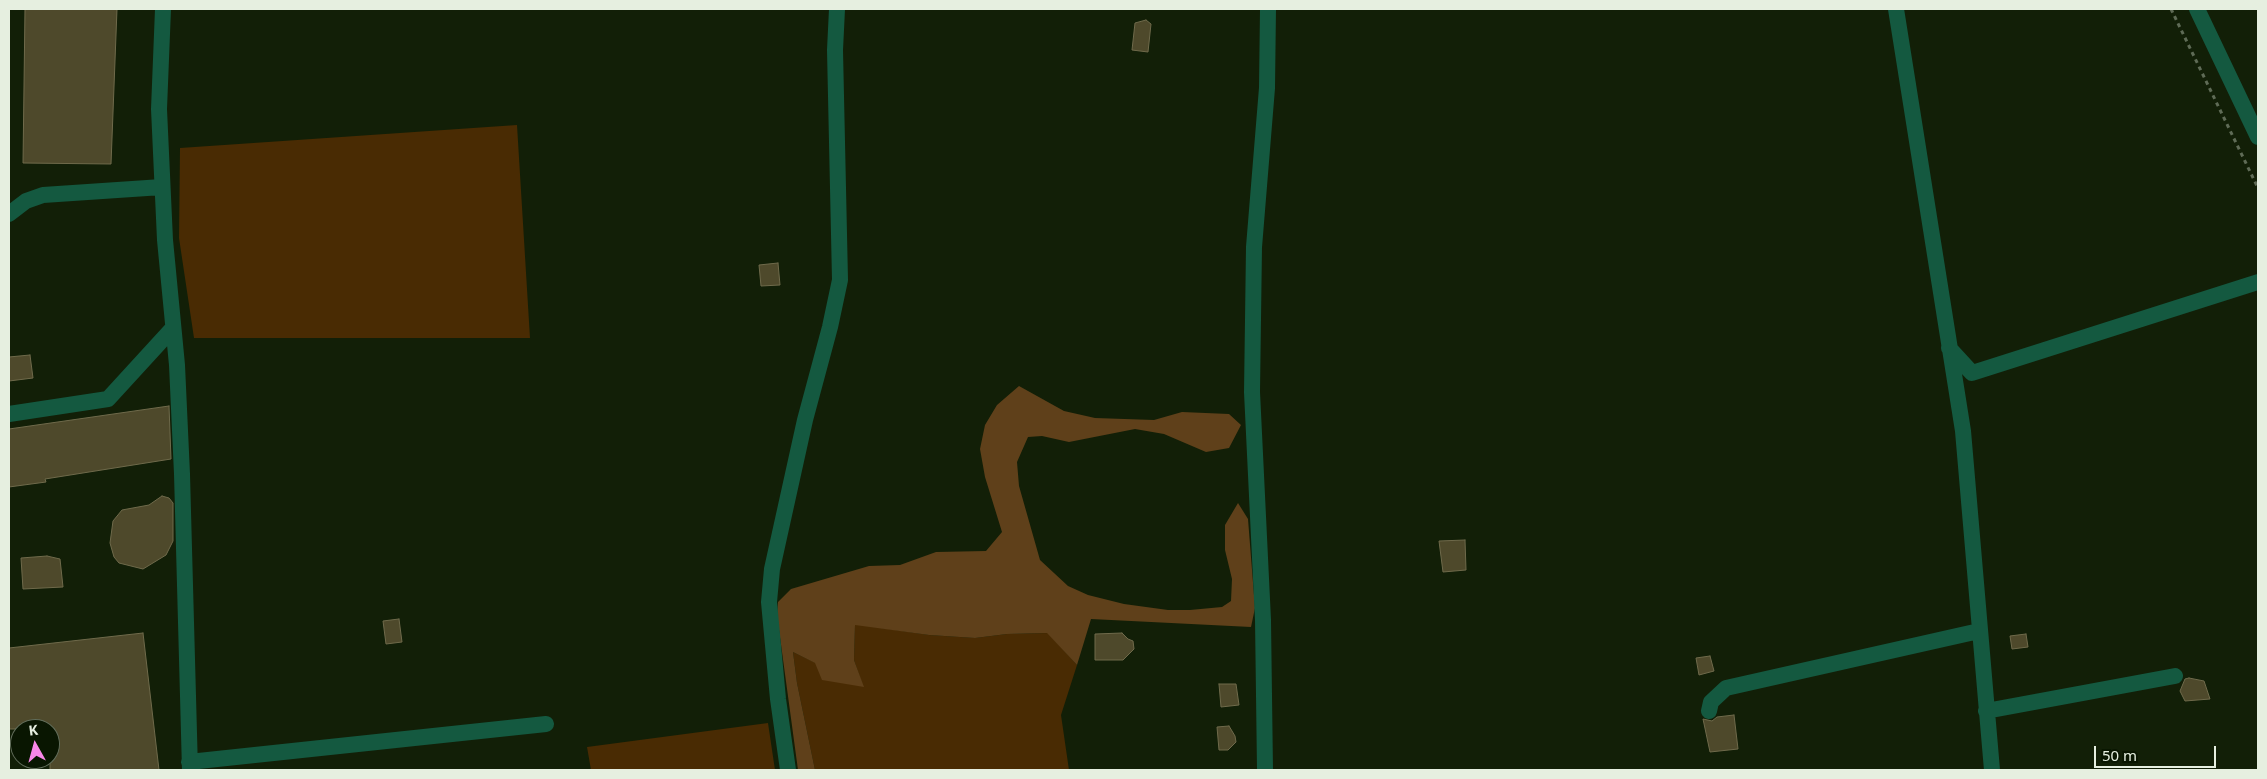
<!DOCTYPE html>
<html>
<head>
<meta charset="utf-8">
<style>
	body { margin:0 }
	#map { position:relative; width:2267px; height:779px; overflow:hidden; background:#121f07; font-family:"Noto Sans",sans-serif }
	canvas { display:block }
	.frame { position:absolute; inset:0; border:10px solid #e6efe0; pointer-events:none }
	.north { position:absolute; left:10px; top:719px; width:50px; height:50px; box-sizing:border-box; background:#091601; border:1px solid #616d5a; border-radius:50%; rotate:353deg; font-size:14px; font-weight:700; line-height:20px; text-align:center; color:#e6efe0 }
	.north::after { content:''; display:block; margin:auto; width:18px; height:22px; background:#f987e9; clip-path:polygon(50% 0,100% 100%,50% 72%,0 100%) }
	.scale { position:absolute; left:2094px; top:746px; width:122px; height:22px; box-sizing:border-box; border:2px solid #e6efe0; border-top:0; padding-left:6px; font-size:15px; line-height:18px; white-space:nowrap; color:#e6efe0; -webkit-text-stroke:4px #091601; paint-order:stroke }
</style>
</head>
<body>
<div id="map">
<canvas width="2267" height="779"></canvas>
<div class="frame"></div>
<div class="north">K</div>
<div class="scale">50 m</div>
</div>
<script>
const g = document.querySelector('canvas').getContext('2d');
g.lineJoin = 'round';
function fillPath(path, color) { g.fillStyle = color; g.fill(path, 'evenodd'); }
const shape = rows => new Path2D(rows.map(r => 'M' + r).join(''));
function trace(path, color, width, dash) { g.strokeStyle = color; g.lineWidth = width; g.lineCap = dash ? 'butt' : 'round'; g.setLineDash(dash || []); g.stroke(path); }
const green = shape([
	[517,125,530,338,194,338,179,238,180,148],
	[855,624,929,635,975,638,1007,634,1048,633,1077,665,1061,715,1069,770,815,770,797,683,793,652,863,686,854,660],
	[768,723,775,770,591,770,587,747]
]);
const forest = shape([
	[1019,386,1064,411,1095,418,1154,420,1182,412,1229,414,1241,425,1229,448,1206,452,1164,434,1135,429,1069,442,1042,436,1028,437,1017,462,1019,486,1040,560,1068,586,1088,595,1124,604,1168,610,1190,610,1222,607,1231,601,1232,579,1225,550,1225,525,1238,503,1248,519,1255,608,1251,627,1091,619,1077,665,1047,633,1007,634,975,638,929,635,855,625,854,660,864,687,822,680,815,663,793,652,797,683,815,770,798,770,777,615,778,602,791,589,869,566,900,565,936,552,986,551,1002,532,985,477,980,449,985,425,997,405]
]);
const building = shape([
	[25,9,117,9,111,164,23,163,25,9],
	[1146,20,1151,24,1148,52,1132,50,1135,23,1146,20],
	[778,263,780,285,761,286,759,265,778,263],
	[30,355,33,378,9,381,9,357,30,355],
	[169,406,171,459,45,479,46,482,9,487,9,429,169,406],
	[162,496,169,498,173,503,173,541,166,555,143,569,119,563,114,557,110,543,113,521,122,510,149,505,162,496],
	[1465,540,1466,570,1443,572,1439,541,1465,540],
	[47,556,60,559,63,587,23,589,21,558,47,556],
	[399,619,402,642,386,644,383,621,399,619],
	[143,633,159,770,50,770,50,729,9,729,9,648,143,633],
	[1122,633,1128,639,1133,641,1134,649,1123,660,1095,660,1095,634,1122,633],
	[2026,634,2028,647,2012,649,2010,636,2026,634],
	[1710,656,1714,671,1699,675,1696,658,1710,656],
	[2189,678,2204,681,2210,699,2185,701,2180,691,2185,679,2189,678],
	[1219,684,1236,684,1239,705,1221,707,1219,684],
	[1734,715,1738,749,1710,752,1703,719,1712,721,1717,717,1734,715],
	[1229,726,1235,736,1236,742,1228,750,1219,750,1217,727,1229,726]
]);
const path = shape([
	[2171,9,2258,188]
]);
const minor = shape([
	[163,9,159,109,165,240,177,365,182,474,190,770],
	[1896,9,1963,431,1992,770],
	[2197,9,2258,137],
	[9,214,26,201,43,195,162,187],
	[1949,348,1972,373,2258,282],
	[9,414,108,399,173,328],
	[1709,711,1711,702,1726,688,1979,631],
	[1986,711,2175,676],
	[189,762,546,724],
	[788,770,778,699,769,602,772,569,805,420,830,327,840,280,835,50,837,9],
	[1265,770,1263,620,1252,392,1254,247,1267,88,1268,9]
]);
fillPath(green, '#492b03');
fillPath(forest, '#5f401a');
fillPath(building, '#4e492b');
trace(building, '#6f6a4b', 1);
trace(path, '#5f6b56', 3, [4, 4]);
trace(minor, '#145940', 16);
</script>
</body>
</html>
